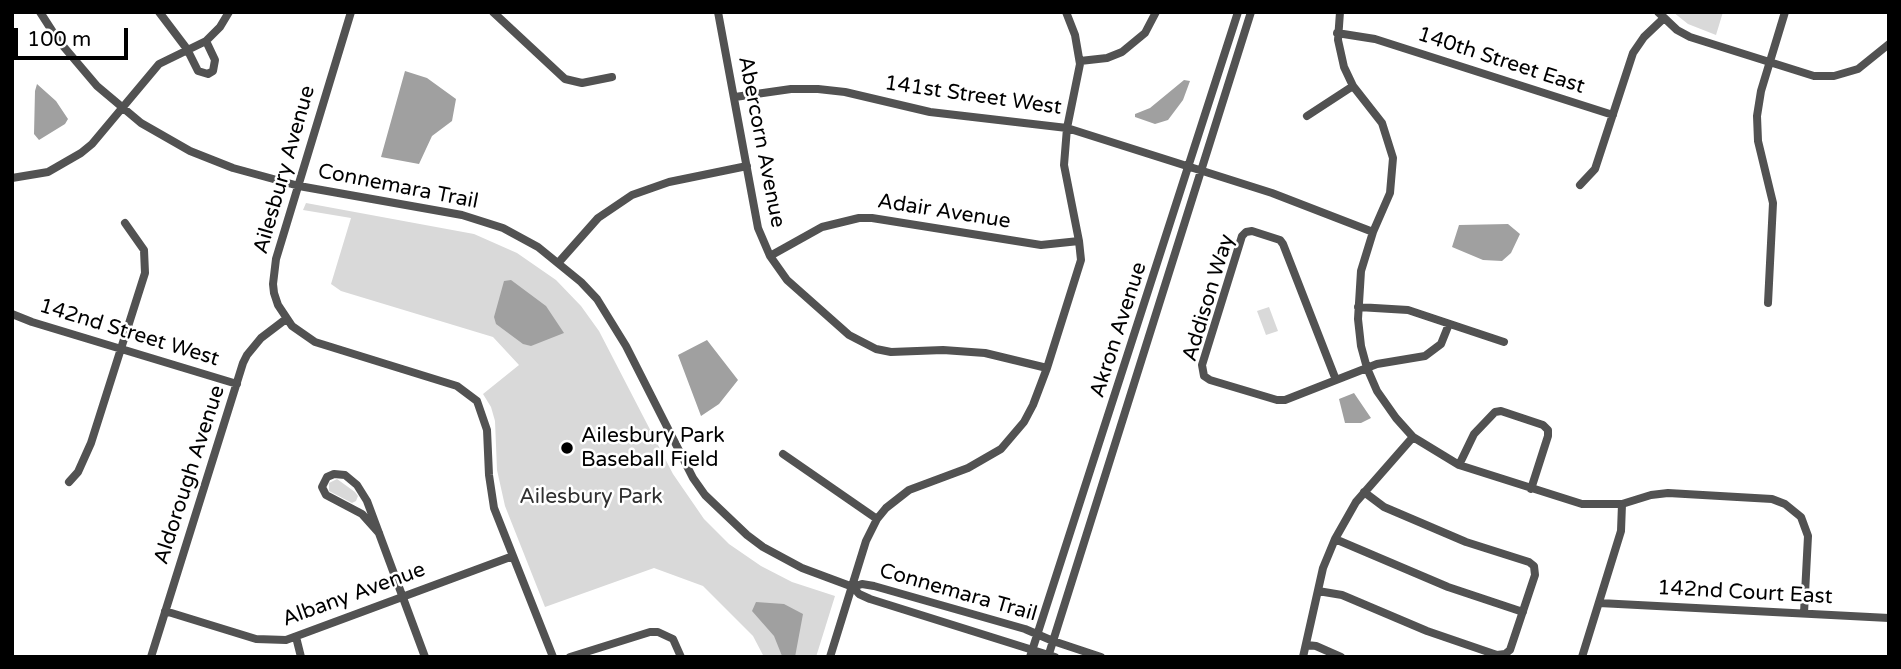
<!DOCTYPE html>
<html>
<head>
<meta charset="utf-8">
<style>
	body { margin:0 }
	#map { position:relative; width:1901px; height:669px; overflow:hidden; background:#fff; font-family:"Varela Round",sans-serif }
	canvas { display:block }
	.frame { position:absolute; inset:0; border:14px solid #000; pointer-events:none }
	.scale { position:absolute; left:14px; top:28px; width:114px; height:32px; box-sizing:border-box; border:4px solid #000; border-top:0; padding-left:9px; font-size:21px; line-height:24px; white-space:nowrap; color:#000; -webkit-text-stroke:5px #fff; paint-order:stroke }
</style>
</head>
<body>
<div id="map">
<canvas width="1901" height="669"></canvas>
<div class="frame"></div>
<div class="scale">100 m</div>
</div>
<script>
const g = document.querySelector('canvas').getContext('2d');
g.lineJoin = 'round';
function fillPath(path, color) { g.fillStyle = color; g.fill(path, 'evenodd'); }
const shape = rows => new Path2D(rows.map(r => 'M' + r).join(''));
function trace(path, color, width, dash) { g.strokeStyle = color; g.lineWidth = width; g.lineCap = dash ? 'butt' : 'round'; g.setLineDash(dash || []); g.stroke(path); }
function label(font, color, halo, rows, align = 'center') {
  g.font = font + ' "Varela Round",sans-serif'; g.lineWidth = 5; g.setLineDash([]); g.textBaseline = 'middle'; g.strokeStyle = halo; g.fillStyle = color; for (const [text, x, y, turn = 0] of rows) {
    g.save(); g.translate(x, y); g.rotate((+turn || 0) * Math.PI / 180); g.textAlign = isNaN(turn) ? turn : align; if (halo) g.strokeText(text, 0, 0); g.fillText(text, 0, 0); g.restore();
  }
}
const green = shape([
	[1673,12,1723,12,1716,35,1688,24],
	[306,203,474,234,517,253,556,280,581,306,599,331,673,474,704,519,729,544,761,566,792,582,835,596,816,657,764,657,753,636,703,586,654,568,545,607,505,506,497,470,495,421,491,407,483,394,519,365,493,337,341,291,331,284,351,218,303,210],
	[1269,307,1278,331,1266,335,1257,311],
	[337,479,355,492,358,496,356,501,352,503,329,491,329,483]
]);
const water = shape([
	[405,71,427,78,456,99,452,121,432,136,419,164,381,157],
	[1184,80,1190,81,1183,100,1168,120,1155,124,1135,117,1135,114,1150,108],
	[37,84,56,101,68,119,65,124,39,140,34,134,35,91],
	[1508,224,1520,234,1511,253,1502,261,1483,260,1452,247,1459,225],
	[511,280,546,306,564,333,531,346,523,344,496,324,494,317,504,281],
	[707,340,738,380,719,404,701,416,678,355],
	[1354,393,1371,418,1361,423,1345,423,1339,399],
	[756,602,784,604,803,614,795,657,782,656,774,636,752,611]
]);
const minor = shape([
	[40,12,58,40,97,86,141,123,190,151,233,168,299,186,462,215,503,228,538,247,581,282,597,299,626,346,693,478,705,495,747,535,763,547,802,568,853,587,859,594,870,599,1055,657],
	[159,12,187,49,198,71,208,74,213,71,215,60,206,41],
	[351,12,276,259,273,284,274,293,278,305,292,326,315,342,457,386,477,401,487,430,489,475,494,508,553,657],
	[493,12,565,79,582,83,612,77],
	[718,12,758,228,770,256,787,280,849,335,876,349,891,352,943,350,985,353,1047,368],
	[1340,12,1338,40,1344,67,1353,86,1382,123,1393,158,1390,193,1373,232,1361,271,1358,319,1361,346,1367,368,1377,391,1396,418,1413,437,1459,465,1582,504,1622,504,1651,495,1668,493,1772,499,1785,504,1801,517,1808,536,1804,613],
	[1658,12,1677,30,1690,37,1814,76,1834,76,1858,69,1889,44],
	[1337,33,1375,39,1613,115],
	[1080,61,1107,58,1122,52,1145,33,1156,12],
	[735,97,791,89,818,89,845,92,930,112,1067,128,1272,193,1373,232],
	[1307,116,1353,86],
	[12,178,48,172,81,153,92,144,159,64,206,41,220,27,229,12],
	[1580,185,1595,169,1633,53,1644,37,1664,18],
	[770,256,822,227,859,218,872,218,1041,245,1079,241],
	[559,262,598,218,632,195,669,182,747,166],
	[1768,303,1773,203,1758,141,1757,116,1761,91,1785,12],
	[1358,307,1408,310,1504,342],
	[12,314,32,322,237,384],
	[1336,380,1283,244,1280,240,1252,231,1246,232,1242,236,1202,365,1204,376,1210,380,1277,400,1285,400,1377,364,1425,356,1441,344,1449,324],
	[783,454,877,519],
	[1459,465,1474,434,1495,412,1501,411,1543,425,1548,430,1548,436,1531,489],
	[69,482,78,472,91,443,145,273,144,250,125,223],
	[379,533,362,514,326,495,322,487,327,477,334,474,345,475,357,485,367,501,425,657],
	[1335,539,1448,587,1523,612],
	[853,587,862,584,874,586,1025,629,1053,641,1101,657],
	[1318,591,1342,595,1427,631,1497,655,1505,654,1510,650,1535,575,1534,566,1529,562,1466,542,1384,507,1364,492],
	[1599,603,1889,618],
	[165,611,256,639,286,640,513,556],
	[296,637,301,657],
	[1307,645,1316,646,1341,657],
	[151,657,243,363,247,355,261,338,286,319],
	[570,657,650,632,658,632,673,639,681,657],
	[830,657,866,541,877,519,886,508,909,490,968,468,1001,449,1024,422,1033,405,1047,368,1081,260,1079,241,1064,165,1067,128,1080,64,1075,35,1066,12],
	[1030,657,1238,12],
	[1048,657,1251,12],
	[1303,657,1323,568,1335,539,1356,502,1413,437],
	[1582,657,1621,531,1622,504]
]);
const markers = [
	[567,448,7,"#000"]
];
const streetNames = [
	["140th Street East",1501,61,18],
	["141st Street West",973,96,8],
	["Abercorn Avenue",761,142,79],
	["Ailesbury Avenue",285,170,-74],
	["Connemara Trail",398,187,11],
	["Adair Avenue",944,212,9],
	["Addison Way",1209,298,-73],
	["Akron Avenue",1119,330,-72],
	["142nd Street West",129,333,17],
	["Aldorough Avenue",190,475,-72],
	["Connemara Trail",958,593,16],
	["142nd Court East",1745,593,3],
	["Albany Avenue",354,595,-20]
];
const poiNames = [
	["Ailesbury Park",581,436],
	["Baseball Field",581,460]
];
const parkNames = [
	["Ailesbury Park",591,497]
];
fillPath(green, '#d9d9d9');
fillPath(water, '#a0a0a0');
trace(minor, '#525252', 8);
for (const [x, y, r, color] of markers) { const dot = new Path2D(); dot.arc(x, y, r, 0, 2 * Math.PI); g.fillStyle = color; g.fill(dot); trace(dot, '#fff', 2.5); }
label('21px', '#000', '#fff', streetNames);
label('21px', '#000', '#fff', poiNames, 'left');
label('21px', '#303030', '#fff', parkNames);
</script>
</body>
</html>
